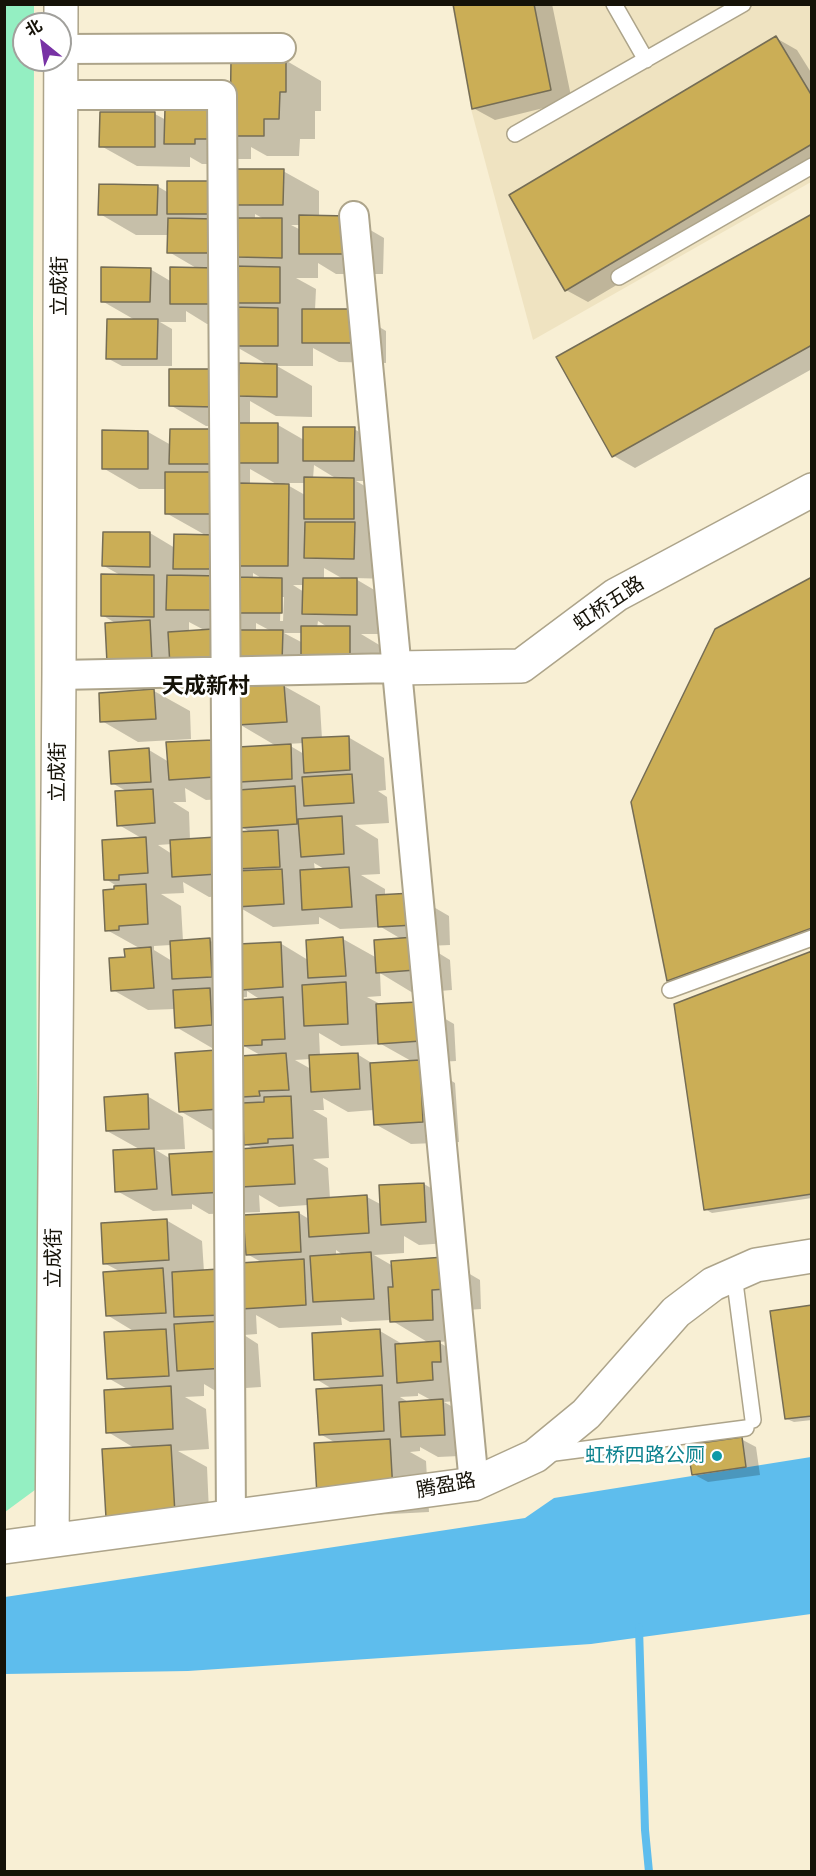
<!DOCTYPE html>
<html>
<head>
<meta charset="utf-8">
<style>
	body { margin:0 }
	#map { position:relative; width:816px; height:1876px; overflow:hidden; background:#f8efd4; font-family:Karla,"Noto Sans SC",sans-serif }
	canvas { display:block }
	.frame { position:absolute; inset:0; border:6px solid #151208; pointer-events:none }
	.north { position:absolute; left:12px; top:12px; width:60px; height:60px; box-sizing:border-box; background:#fff; border:2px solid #a1a09c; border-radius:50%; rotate:330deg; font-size:16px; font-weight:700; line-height:24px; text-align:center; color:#151208 }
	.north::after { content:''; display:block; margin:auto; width:21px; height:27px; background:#7832a5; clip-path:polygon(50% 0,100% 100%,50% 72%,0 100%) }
</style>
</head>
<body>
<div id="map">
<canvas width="816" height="1876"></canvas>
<div class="frame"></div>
<div class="north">北</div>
</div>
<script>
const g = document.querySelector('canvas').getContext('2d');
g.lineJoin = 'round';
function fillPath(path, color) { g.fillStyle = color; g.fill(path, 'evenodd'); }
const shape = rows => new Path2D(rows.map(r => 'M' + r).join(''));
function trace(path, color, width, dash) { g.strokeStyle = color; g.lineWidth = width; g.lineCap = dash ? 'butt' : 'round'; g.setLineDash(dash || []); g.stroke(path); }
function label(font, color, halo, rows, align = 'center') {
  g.font = font + ' Karla,"Noto Sans SC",sans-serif'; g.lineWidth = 5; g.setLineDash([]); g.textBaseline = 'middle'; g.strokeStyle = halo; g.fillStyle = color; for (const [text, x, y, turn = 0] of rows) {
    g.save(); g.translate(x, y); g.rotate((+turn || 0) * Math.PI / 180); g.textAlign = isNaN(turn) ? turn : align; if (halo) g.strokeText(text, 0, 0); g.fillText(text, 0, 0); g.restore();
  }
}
const built = shape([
	[452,5,811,5,811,182,533,340,471,109]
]);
const green = shape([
	[34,4,34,24,24,24,24,60,34,60,33,324,39,1487,5,1512,4,5]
]);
const water = shape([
	[811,1457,811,1614,591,1644,188,1671,5,1674,5,1597,525,1518,554,1498]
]);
const shadow = shape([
	[455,4,552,4,572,101,495,120,473,108],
	[776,38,797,50,812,74,812,169,588,302,566,290],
	[285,60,321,81,321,111,315,111,315,139,300,139,299,156,267,156,251,147,251,159,230,159,230,164,202,164,190,157,190,167,137,166,101,146,155,114,166,120,216,102],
	[283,171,319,191,319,217,348,217,384,238,383,274,336,274,318,263,318,278,296,278,316,289,315,310,351,310,386,331,386,363,339,362,313,348,313,366,277,366,312,386,312,417,276,416,250,401,250,424,278,425,304,440,354,429,390,449,390,481,356,481,389,500,390,579,354,578,393,601,392,634,361,634,386,649,385,680,144,683,117,624,102,615,122,576,104,566,150,533,175,548,207,536,166,513,167,489,139,489,103,468,104,432,148,432,171,445,215,431,238,426,206,426,170,405,215,370,240,385,268,365,233,345,233,324,207,324,186,311,186,322,160,322,172,329,172,366,122,366,107,358,135,320,102,301,150,269,172,282,198,269,169,252,169,235,136,235,100,214,157,186,169,193],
	[255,214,264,219,255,219],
	[291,225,301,225,301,230],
	[314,465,332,476,338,479,313,479],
	[250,469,278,485,250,485],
	[284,483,305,483,305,495],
	[324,568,345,580,324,580],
	[253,573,263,579,253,579],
	[293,585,304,585,304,592],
	[281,597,284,597,283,621,280,621],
	[318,621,329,628,317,628],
	[189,622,206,631,189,632],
	[256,623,271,631,256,631],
	[284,633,303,633,303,643],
	[812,215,812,369,635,468,614,456,558,358],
	[812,579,812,934,675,984,668,980],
	[284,686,320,706,322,739,348,737,384,758,386,790,378,791,387,797,389,823,355,825,378,839,380,874,361,875,385,889,385,896,413,895,449,916,450,945,427,946,450,960,452,990,413,993,380,973,381,996,367,997,382,1005,418,1003,454,1024,456,1061,422,1063,455,1083,459,1142,411,1144,375,1124,374,1110,348,1112,323,1098,324,1110,313,1110,327,1118,329,1158,313,1159,328,1168,330,1199,367,1197,382,1205,424,1184,460,1205,461,1242,419,1245,404,1236,404,1253,374,1255,393,1266,444,1259,480,1280,481,1309,467,1310,469,1340,438,1342,476,1363,469,1400,444,1402,479,1422,481,1455,438,1457,420,1447,420,1451,410,1452,426,1461,429,1512,354,1516,336,1443,320,1434,334,1390,316,1379,380,1331,404,1345,429,1343,391,1320,350,1322,341,1317,342,1325,279,1328,256,1315,257,1334,244,1335,258,1344,261,1387,214,1390,204,1384,204,1396,185,1397,206,1409,209,1449,178,1451,207,1467,210,1534,143,1538,136,1449,108,1432,129,1390,108,1378,135,1332,107,1315,121,1272,104,1263,166,1220,202,1241,204,1272,263,1263,247,1254,299,1213,309,1219,308,1205,279,1207,259,1195,260,1212,209,1214,192,1204,192,1209,153,1211,117,1191,141,1150,107,1131,147,1096,183,1117,185,1149,156,1150,171,1159,254,1149,245,1144,244,1130,216,1132,180,1111,242,1067,262,1056,244,1046,212,1048,176,1027,175,1009,148,1010,113,990,126,959,141,949,107,930,116,891,115,885,106,879,143,839,119,825,128,792,112,783,149,750,169,762,241,757,278,747,239,724],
	[304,743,304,754,287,744],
	[185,788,206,800,240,798,242,827,251,833,190,840,189,812,173,802,186,802],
	[172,844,172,854,158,845],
	[314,863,326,870,315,871],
	[183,882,209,897,237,895,237,906,273,927,319,924,319,917,340,929,381,927,403,940,377,958,343,939,308,960,280,943,240,958,209,940,183,941,181,906,161,894,184,893],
	[171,945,172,961,154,950,154,946],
	[247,991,261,1000,241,1007,225,998,247,997],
	[319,1033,341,1046,381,1044,413,1062,375,1065,357,1054,320,1056],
	[310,1059,311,1069,295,1060],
	[336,1250,343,1255,336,1256],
	[418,1393,433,1401,410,1403,400,1397,418,1396],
	[154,691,190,711,191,739,138,742,102,721],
	[812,953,812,1198,712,1213,705,1209],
	[812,1306,812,1420,794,1422,787,1419],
	[741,1439,756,1447,760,1475,708,1482,693,1474]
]);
const stream = shape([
	[639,1627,645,1830,649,1872]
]);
const building = shape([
	[453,4,534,4,551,90,472,109,453,4],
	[776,36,812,96,812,144,565,291,509,195,776,36],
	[231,59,286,59,286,92,280,92,279,119,264,119,264,136,230,136,231,59],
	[216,100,216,139,195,139,195,144,164,144,165,108,216,100],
	[100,112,155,112,155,147,99,147,100,112],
	[236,169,284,169,283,205,236,205,236,169],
	[167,181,220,181,220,214,167,214,167,181],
	[99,184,158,185,157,215,98,215,99,184],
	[812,214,812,345,612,457,556,357,812,214],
	[299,215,349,216,348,254,299,254,299,215],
	[168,218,216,219,216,253,167,253,168,218],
	[236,218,282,218,282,258,236,257,236,218],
	[232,266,280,267,280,303,232,303,232,266],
	[101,267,151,268,150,302,101,302,101,267],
	[170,267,216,268,215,304,170,304,170,267],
	[231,307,278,308,278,346,231,346,231,307],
	[302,309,351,309,351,343,302,343,302,309],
	[107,319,158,319,157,359,106,359,107,319],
	[239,363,277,364,277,397,238,396,239,363],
	[169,369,215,369,215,407,169,406,169,369],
	[236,423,278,423,278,463,236,463,236,423],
	[303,427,355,427,354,461,303,461,303,427],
	[170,429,215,429,214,464,169,464,170,429],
	[102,430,148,431,148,469,102,469,102,430],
	[165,472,214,472,214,514,165,514,165,472],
	[304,477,354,478,354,519,304,519,304,477],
	[237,483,289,484,288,566,236,566,237,483],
	[305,522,355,522,354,559,304,558,305,522],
	[103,532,150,532,150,567,102,566,103,532],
	[174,534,217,535,217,569,173,569,174,534],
	[101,574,154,575,154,617,101,616,101,574],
	[167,575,221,576,221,610,166,610,167,575],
	[236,577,282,578,282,613,235,613,236,577],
	[812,577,812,928,667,981,631,802,715,629,812,577],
	[303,578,357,578,357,615,302,614,303,578],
	[150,620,152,661,107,663,105,623,150,620],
	[301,626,350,626,350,660,301,660,301,626],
	[213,629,215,663,170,666,168,632,213,629],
	[238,630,283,630,282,663,237,663,238,630],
	[284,684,287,722,237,725,236,687,284,684],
	[154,689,156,719,100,722,99,693,154,689],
	[349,736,350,770,304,773,302,738,349,736],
	[213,740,215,777,169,780,166,742,213,740],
	[291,744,292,779,240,782,238,747,291,744],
	[149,748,151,782,111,784,109,751,149,748],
	[352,774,354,803,304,806,302,777,352,774],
	[295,786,297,824,240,828,238,790,295,786],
	[153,789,155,823,117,826,115,791,153,789],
	[342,816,344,854,301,857,298,819,342,816],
	[278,830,280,867,235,869,233,832,278,830],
	[146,837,148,873,119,875,119,880,104,880,102,840,146,837],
	[216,837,218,874,172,877,170,840,216,837],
	[349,867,352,907,302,910,300,870,349,867],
	[282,869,284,904,236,907,234,871,282,869],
	[146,884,148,924,119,926,119,930,105,931,103,890,114,889,114,886,146,884],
	[413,893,415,925,378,927,376,895,413,893],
	[343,937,346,976,308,978,306,940,343,937],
	[415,937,416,970,376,973,374,940,415,937],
	[210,938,212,977,172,979,170,941,210,938],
	[281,942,283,987,241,990,238,944,281,942],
	[151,947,154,988,111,991,109,958,125,957,124,949,151,947],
	[812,951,812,1194,704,1210,674,1004,812,951],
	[346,982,348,1024,304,1026,302,985,346,982],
	[210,988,212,1025,175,1028,173,990,210,988],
	[283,997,285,1039,262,1040,262,1045,241,1046,239,1000,283,997],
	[418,1002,421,1041,378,1044,376,1004,418,1002],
	[217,1050,220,1109,179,1112,175,1053,217,1050],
	[286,1053,289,1090,259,1091,260,1096,242,1097,240,1056,286,1053],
	[358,1053,360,1089,311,1092,309,1055,358,1053],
	[420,1060,423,1122,374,1125,370,1063,420,1060],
	[148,1094,149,1129,106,1131,104,1097,148,1094],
	[291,1096,293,1138,268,1139,268,1143,244,1145,242,1103,264,1102,264,1097,291,1096],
	[293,1145,295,1184,241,1187,239,1149,293,1145],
	[154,1148,157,1189,115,1192,113,1150,154,1148],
	[223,1151,225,1192,172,1195,169,1154,223,1151],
	[424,1183,426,1222,381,1225,379,1185,424,1183],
	[367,1195,369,1233,309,1237,307,1199,367,1195],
	[299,1212,301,1252,246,1255,243,1215,299,1212],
	[167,1219,169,1260,103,1264,101,1223,167,1219],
	[371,1252,374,1299,313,1302,310,1256,371,1252],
	[444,1257,446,1289,432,1290,433,1320,390,1322,388,1287,393,1287,391,1261,444,1257],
	[304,1259,306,1305,241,1309,239,1263,304,1259],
	[163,1268,166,1313,106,1316,103,1272,163,1268],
	[219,1269,222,1315,174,1317,172,1272,219,1269],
	[812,1305,812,1416,785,1419,770,1311,812,1305],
	[223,1321,226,1368,177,1371,174,1324,223,1321],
	[166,1329,169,1376,107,1379,104,1332,166,1329],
	[380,1329,383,1376,314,1380,312,1333,380,1329],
	[440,1341,441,1362,432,1362,433,1380,397,1383,395,1344,440,1341],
	[382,1385,384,1431,319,1435,316,1389,382,1385],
	[171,1386,173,1429,106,1433,104,1390,171,1386],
	[443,1399,445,1435,401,1437,399,1402,443,1399],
	[742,1437,746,1467,692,1475,687,1445,742,1437],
	[390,1439,393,1492,317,1496,314,1443,390,1439],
	[171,1445,175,1514,106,1518,102,1449,171,1445]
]);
const service = shape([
	[614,4,646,60],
	[515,134,743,4],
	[619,277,812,166],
	[670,990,812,938],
	[734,1275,753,1420],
	[547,1454,746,1428]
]);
const minor = shape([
	[61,49,281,48],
	[61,95,222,95,231,1518],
	[354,216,474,1484],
	[59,675,396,668]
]);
const tertiary = shape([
	[396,668,521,666,616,595,812,490],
	[52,1540,59,675,61,4],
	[4,1547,474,1484,535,1456,586,1414,676,1312,713,1284,756,1265,812,1256]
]);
const markers = [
	[717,1456,6,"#0f9aa8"]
];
const streetNames = [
	["立成街",60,286,-90],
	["虹桥五路",609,604,-34],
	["立成街",58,772,-90],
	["立成街",54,1258,-90],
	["腾盈路",446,1486,-11]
];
const cultureNames = [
	["虹桥四路公厕",705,1456]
];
const quarterNames = [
	["天成新村",206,687]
];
fillPath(built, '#efe3c1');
fillPath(green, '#94efc2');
fillPath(water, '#5ebded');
fillPath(shadow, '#0003');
trace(stream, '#5ebded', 8);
fillPath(building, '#cbae56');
trace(building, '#756d55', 1.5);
trace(service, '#ada48a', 18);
trace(minor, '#ada48a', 32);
trace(tertiary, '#ada48a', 36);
trace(service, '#fff', 15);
trace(minor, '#fff', 28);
trace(tertiary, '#fff', 33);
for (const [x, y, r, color] of markers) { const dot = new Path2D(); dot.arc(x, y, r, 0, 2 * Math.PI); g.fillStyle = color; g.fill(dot); trace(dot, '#fff', 2); }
label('20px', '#151208', '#fff', streetNames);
label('20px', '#0d838f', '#fff', cultureNames, 'right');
label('bold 22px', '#151208', '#fff', quarterNames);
</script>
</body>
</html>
